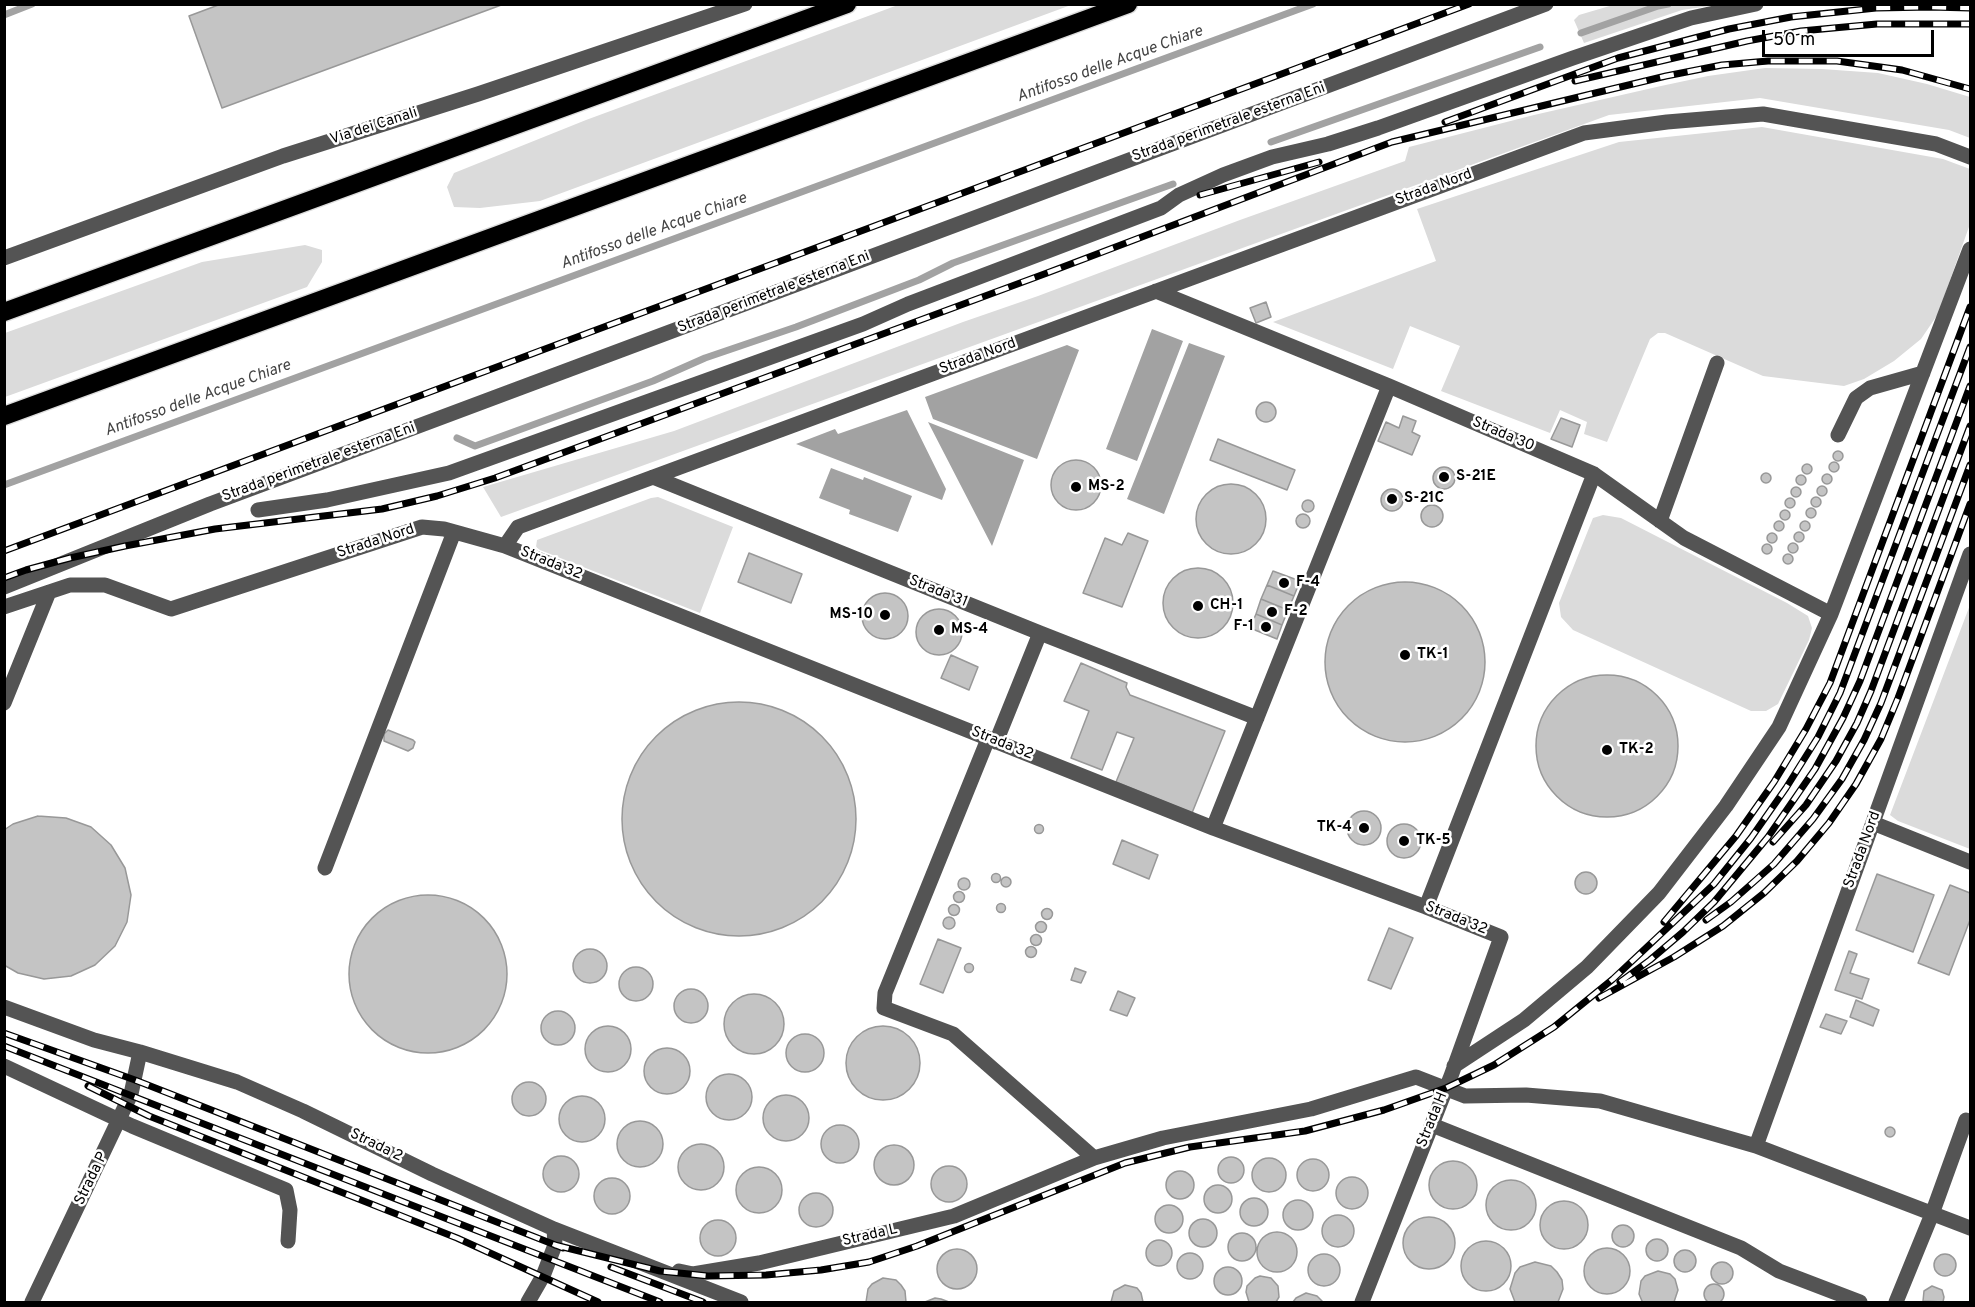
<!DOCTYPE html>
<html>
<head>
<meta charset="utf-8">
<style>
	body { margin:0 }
	#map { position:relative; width:1975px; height:1307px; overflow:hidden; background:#fff; font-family:Overpass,sans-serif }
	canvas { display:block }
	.frame { position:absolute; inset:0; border:6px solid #000; pointer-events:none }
	.scale { position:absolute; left:1762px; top:30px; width:172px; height:27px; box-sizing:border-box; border:3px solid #000; border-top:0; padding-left:8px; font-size:18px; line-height:21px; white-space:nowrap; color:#000; -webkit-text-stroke:4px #fff; paint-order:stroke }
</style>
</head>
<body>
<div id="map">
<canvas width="1975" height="1307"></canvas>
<div class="frame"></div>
<div class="scale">50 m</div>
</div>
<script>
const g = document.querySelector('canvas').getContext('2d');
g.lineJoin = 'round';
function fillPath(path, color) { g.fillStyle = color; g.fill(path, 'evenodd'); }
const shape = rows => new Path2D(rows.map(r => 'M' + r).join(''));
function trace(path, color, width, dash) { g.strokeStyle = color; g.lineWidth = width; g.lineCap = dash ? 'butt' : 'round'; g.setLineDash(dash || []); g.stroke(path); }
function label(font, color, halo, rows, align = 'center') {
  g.font = font + ' Overpass,sans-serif'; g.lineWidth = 5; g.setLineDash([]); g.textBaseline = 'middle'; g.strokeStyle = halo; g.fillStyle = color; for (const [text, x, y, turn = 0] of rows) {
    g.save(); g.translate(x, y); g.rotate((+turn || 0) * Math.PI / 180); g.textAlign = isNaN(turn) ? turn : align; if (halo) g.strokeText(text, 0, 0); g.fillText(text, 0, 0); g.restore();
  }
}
const green = shape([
	[898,5,1071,5,540,201,480,208,454,207,447,187,454,173,586,120],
	[1613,5,1613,4,1716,5,1682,10,1584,43,1574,20,1579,15],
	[1765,68,1822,69,1878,73,1927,84,1970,97,1970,138,1949,130,1760,98,1609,115,501,517,483,487,674,431,963,322,1038,296,1240,220,1405,161,1409,147,1534,115,1661,86,1708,76],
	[1762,127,1943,159,1970,169,1970,224,1938,314,1921,339,1894,361,1864,379,1844,386,1763,376,1665,333,1658,333,1650,339,1607,442,1584,434,1587,422,1560,410,1550,433,1441,391,1460,346,1410,326,1393,369,1273,322,1436,261,1417,209,1619,142],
	[305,245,322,250,322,262,307,287,5,397,5,333,202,262],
	[658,497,733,527,700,613,540,550,536,547,537,540,651,498],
	[1603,515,1621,518,1787,603,1808,616,1812,628,1809,640,1778,704,1766,711,1751,711,1573,630,1561,617,1559,603,1593,518],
	[1970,605,1970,849,1898,821,1890,815]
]);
const water = shape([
	[1152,329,1183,341,1137,461,1106,449],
	[1189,343,1225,356,1164,514,1127,499],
	[1067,345,1079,350,1037,459,933,419,925,397],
	[907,410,946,489,942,500,796,444,835,429,838,434],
	[928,422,1024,460,992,546],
	[831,468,863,480,864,477,912,496,898,532,849,514,850,510,819,498]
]);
const stream = shape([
	[4,15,32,4],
	[1581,33,1658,6,1668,4],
	[1271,142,1540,47],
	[457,438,475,446,653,381,705,358,796,327,919,280,953,263,1173,184],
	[4,485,1313,4]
]);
const building = shape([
	[221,4,504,4,222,108,189,16,221,4],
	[1266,302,1271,317,1256,323,1250,308,1266,302],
	'1256 412a10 10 0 1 1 20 0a10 10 0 1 1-20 0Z',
	[1403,416,1416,421,1412,432,1420,436,1412,455,1378,441,1386,422,1399,428,1403,416],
	[1561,418,1580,425,1572,447,1551,439,1561,418],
	[1218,439,1295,470,1287,490,1210,460,1218,439],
	'1833 456a5 5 0 1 1 10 0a5 5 0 1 1-10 0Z',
	'1051 485a25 25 0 1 1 50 0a25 25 0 1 1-50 0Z',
	'1829 467a5 5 0 1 1 10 0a5 5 0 1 1-10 0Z',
	'1802 469a5 5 0 1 1 10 0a5 5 0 1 1-10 0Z',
	'1433 478a11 11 0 1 1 22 0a11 11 0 1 1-22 0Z',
	'1761 478a5 5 0 1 1 10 0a5 5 0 1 1-10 0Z',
	'1822 479a5 5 0 1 1 10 0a5 5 0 1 1-10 0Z',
	'1796 480a5 5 0 1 1 10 0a5 5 0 1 1-10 0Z',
	'1196 519a35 35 0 1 1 70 0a35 35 0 1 1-70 0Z',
	'1817 491a5 5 0 1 1 10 0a5 5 0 1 1-10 0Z',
	'1791 492a5 5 0 1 1 10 0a5 5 0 1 1-10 0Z',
	'1381 500a11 11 0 1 1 22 0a11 11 0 1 1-22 0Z',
	'1811 502a5 5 0 1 1 10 0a5 5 0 1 1-10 0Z',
	'1785 503a5 5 0 1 1 10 0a5 5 0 1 1-10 0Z',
	'1302 506a6 6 0 1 1 12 0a6 6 0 1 1-12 0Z',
	'1421 516a11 11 0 1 1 22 0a11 11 0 1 1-22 0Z',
	'1806 513a5 5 0 1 1 10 0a5 5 0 1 1-10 0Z',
	'1780 515a5 5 0 1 1 10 0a5 5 0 1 1-10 0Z',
	'1296 521a7 7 0 1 1 14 0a7 7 0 1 1-14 0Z',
	'1774 526a5 5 0 1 1 10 0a5 5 0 1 1-10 0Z',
	'1800 526a5 5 0 1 1 10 0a5 5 0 1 1-10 0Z',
	'1794 537a5 5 0 1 1 10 0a5 5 0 1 1-10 0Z',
	'1767 538a5 5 0 1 1 10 0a5 5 0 1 1-10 0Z',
	[1128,533,1148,541,1122,607,1083,593,1105,538,1122,545,1128,533],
	'1788 548a5 5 0 1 1 10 0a5 5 0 1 1-10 0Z',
	'1762 549a5 5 0 1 1 10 0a5 5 0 1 1-10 0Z',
	[749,553,802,574,791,603,738,582,749,553],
	'1783 559a5 5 0 1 1 10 0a5 5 0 1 1-10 0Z',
	'1163 603a35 35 0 1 1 70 0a35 35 0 1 1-70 0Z',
	[1273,571,1300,581,1294,596,1267,585,1273,571],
	'1325 662a80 80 0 1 1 160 0a80 80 0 1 1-160 0Z',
	[1267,585,1294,596,1288,610,1261,599,1267,585],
	'862 616a23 23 0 1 1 46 0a23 23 0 1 1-46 0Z',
	[1261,599,1288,610,1282,625,1256,614,1261,599],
	'916 632a23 23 0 1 1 46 0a23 23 0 1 1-46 0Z',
	[1256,614,1282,625,1277,639,1250,628,1256,614],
	[951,655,978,667,969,690,941,678,951,655],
	[1081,663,1127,683,1126,687,1130,695,1225,731,1192,813,1116,782,1134,738,1117,732,1102,770,1071,758,1089,711,1064,701,1081,663],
	'1536 746a71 71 0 1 1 142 0a71 71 0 1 1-142 0Z',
	'622 819a117 117 0 1 1 234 0a117 117 0 1 1-234 0Z',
	[388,730,413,740,415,742,413,748,408,751,384,741,384,734,388,730],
	'1347 828a17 17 0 1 1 34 0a17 17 0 1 1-34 0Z',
	[38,816,66,818,91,827,111,845,125,868,131,895,127,922,115,946,95,965,71,976,44,979,18,973,4,965,4,830,13,824,38,816],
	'1387 841a17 17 0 1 1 34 0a17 17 0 1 1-34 0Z',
	'1034.5 829a4.5 4.5 0 1 1 9 0a4.5 4.5 0 1 1-9 0Z',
	[1122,840,1158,855,1149,879,1113,864,1122,840],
	'1575 883a11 11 0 1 1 22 0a11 11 0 1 1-22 0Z',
	'991.5 878a4.5 4.5 0 1 1 9 0a4.5 4.5 0 1 1-9 0Z',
	[1877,874,1934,895,1913,952,1856,930,1877,874],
	'1001 882a5 5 0 1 1 10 0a5 5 0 1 1-10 0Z',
	'958 884a6 6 0 1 1 12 0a6 6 0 1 1-12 0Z',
	[1950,885,1970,893,1970,920,1949,975,1918,963,1950,885],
	'953.5 897a5.5 5.5 0 1 1 11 0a5.5 5.5 0 1 1-11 0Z',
	'349 974a79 79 0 1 1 158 0a79 79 0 1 1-158 0Z',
	'996.5 908a4.5 4.5 0 1 1 9 0a4.5 4.5 0 1 1-9 0Z',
	'948.5 910a5.5 5.5 0 1 1 11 0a5.5 5.5 0 1 1-11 0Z',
	'1041.5 914a5.5 5.5 0 1 1 11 0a5.5 5.5 0 1 1-11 0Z',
	'943 923a6 6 0 1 1 12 0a6 6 0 1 1-12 0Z',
	'1035.5 927a5.5 5.5 0 1 1 11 0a5.5 5.5 0 1 1-11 0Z',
	[1389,928,1413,938,1391,989,1368,980,1389,928],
	'1030.5 940a5.5 5.5 0 1 1 11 0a5.5 5.5 0 1 1-11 0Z',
	[938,939,961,948,943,993,920,984,938,939],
	'1025.5 952a5.5 5.5 0 1 1 11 0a5.5 5.5 0 1 1-11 0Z',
	'573 966a17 17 0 1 1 34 0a17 17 0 1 1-34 0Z',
	[1849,951,1857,954,1850,973,1869,979,1862,999,1835,990,1849,951],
	'964.5 968a4.5 4.5 0 1 1 9 0a4.5 4.5 0 1 1-9 0Z',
	'619 984a17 17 0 1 1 34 0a17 17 0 1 1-34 0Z',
	[1075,968,1086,972,1081,983,1071,980,1075,968],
	'674 1006a17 17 0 1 1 34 0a17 17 0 1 1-34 0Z',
	[1118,991,1135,998,1127,1016,1110,1010,1118,991],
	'724 1024a30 30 0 1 1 60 0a30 30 0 1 1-60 0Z',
	[1856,1000,1879,1010,1873,1026,1850,1017,1856,1000],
	'541 1028a17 17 0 1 1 34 0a17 17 0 1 1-34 0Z',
	[1826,1014,1847,1021,1841,1034,1820,1027,1826,1014],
	'585 1049a23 23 0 1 1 46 0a23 23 0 1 1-46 0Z',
	'846 1063a37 37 0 1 1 74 0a37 37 0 1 1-74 0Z',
	'786 1053a19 19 0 1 1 38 0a19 19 0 1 1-38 0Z',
	'644 1071a23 23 0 1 1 46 0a23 23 0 1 1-46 0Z',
	'706 1097a23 23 0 1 1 46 0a23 23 0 1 1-46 0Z',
	'512 1099a17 17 0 1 1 34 0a17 17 0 1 1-34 0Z',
	'763 1118a23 23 0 1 1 46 0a23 23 0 1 1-46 0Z',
	'559 1119a23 23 0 1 1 46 0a23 23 0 1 1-46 0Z',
	'617 1144a23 23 0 1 1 46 0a23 23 0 1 1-46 0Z',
	'821 1144a19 19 0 1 1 38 0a19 19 0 1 1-38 0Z',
	'1885 1132a5 5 0 1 1 10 0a5 5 0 1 1-10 0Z',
	'678 1167a23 23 0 1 1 46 0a23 23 0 1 1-46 0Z',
	'874 1165a20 20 0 1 1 40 0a20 20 0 1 1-40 0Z',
	'543 1174a18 18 0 1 1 36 0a18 18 0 1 1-36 0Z',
	'1218 1170a13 13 0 1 1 26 0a13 13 0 1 1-26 0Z',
	'1252 1175a17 17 0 1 1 34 0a17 17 0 1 1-34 0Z',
	'1297 1175a16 16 0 1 1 32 0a16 16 0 1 1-32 0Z',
	'1429 1185a24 24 0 1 1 48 0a24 24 0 1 1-48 0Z',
	'931 1184a18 18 0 1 1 36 0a18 18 0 1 1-36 0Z',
	'736 1190a23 23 0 1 1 46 0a23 23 0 1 1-46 0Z',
	'1166 1185a14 14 0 1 1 28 0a14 14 0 1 1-28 0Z',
	'1336 1193a16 16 0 1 1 32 0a16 16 0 1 1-32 0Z',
	'594 1196a18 18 0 1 1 36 0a18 18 0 1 1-36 0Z',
	'1486 1205a25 25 0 1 1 50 0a25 25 0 1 1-50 0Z',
	'1204 1199a14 14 0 1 1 28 0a14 14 0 1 1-28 0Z',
	'799 1210a17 17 0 1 1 34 0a17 17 0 1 1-34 0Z',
	'1240 1212a14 14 0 1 1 28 0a14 14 0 1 1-28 0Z',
	'1283 1215a15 15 0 1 1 30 0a15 15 0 1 1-30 0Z',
	'1540 1225a24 24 0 1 1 48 0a24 24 0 1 1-48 0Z',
	'1155 1219a14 14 0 1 1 28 0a14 14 0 1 1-28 0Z',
	'1322 1231a16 16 0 1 1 32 0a16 16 0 1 1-32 0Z',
	'1403 1243a26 26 0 1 1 52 0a26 26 0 1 1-52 0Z',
	'1189 1233a14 14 0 1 1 28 0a14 14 0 1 1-28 0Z',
	'700 1238a18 18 0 1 1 36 0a18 18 0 1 1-36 0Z',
	'1612 1236a11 11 0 1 1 22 0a11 11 0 1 1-22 0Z',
	'1257 1252a20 20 0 1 1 40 0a20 20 0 1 1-40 0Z',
	'1228 1247a14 14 0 1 1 28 0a14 14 0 1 1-28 0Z',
	'1646 1250a11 11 0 1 1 22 0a11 11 0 1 1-22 0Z',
	'1146 1253a13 13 0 1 1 26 0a13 13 0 1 1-26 0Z',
	'1461 1266a25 25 0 1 1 50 0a25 25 0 1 1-50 0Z',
	'1584 1271a23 23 0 1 1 46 0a23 23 0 1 1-46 0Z',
	'937 1269a20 20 0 1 1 40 0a20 20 0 1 1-40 0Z',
	'1674 1261a11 11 0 1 1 22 0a11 11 0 1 1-22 0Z',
	'1177 1266a13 13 0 1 1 26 0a13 13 0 1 1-26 0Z',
	'1308 1270a16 16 0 1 1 32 0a16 16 0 1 1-32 0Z',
	'1934 1265a11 11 0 1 1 22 0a11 11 0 1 1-22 0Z',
	[1535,1262,1551,1266,1557,1272,1562,1280,1563,1289,1558,1302,1515,1302,1510,1289,1515,1273,1520,1267,1535,1262],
	'1711 1273a11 11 0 1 1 22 0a11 11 0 1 1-22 0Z',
	'1214 1281a14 14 0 1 1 28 0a14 14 0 1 1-28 0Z',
	[1658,1271,1670,1274,1675,1279,1678,1290,1674,1302,1643,1302,1642,1301,1639,1294,1641,1281,1645,1276,1658,1271],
	[1260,1276,1271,1278,1278,1286,1279,1297,1276,1302,1249,1302,1246,1292,1247,1286,1255,1278,1260,1276],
	[883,1278,896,1280,901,1285,905,1291,906,1302,866,1302,868,1289,872,1284,883,1278],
	'1704 1294a10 10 0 1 1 20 0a10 10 0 1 1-20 0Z',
	[1125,1285,1137,1288,1141,1293,1143,1302,1111,1302,1114,1291,1125,1285],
	[1932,1286,1942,1290,1944,1297,1943,1302,1923,1301,1924,1291,1932,1286],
	[1306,1293,1317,1296,1323,1302,1293,1302,1296,1298,1306,1293],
	[935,1298,941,1299,949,1302,925,1302,935,1298]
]);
const minor = shape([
	[4,258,283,156,478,94,745,4],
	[1156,291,1389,386,1594,474,1684,538,1831,614],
	[1838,435,1856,398,1870,388,1923,373],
	[653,477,1040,633,1257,718],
	[258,510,327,500,449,473,863,324,908,304,1161,208,1179,195,1223,175,1272,157,1328,144,1378,128,1573,58,1691,18,1756,4],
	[1660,521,1717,363],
	[505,546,1213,828,1426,907,1501,937,1451,1076,1362,1302],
	[4,587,210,504,1546,4],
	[4,607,70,585,105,585,171,609,422,527,444,529,505,546,518,527,1584,133,1667,122,1763,114,1936,144,1970,157],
	[4,703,49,592],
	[988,739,885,993,884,1008,953,1034,1094,1158,1163,1138,1311,1109,1416,1077,1465,1096,1526,1095,1600,1101,1756,1146,1970,1228],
	[996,742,1040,633],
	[1873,823,1970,862],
	[1213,828,1389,386],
	[325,868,454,532],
	[1426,907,1594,474],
	[4,1007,94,1040,140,1052,237,1082,303,1111,432,1174,554,1229,741,1302],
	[4,1066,132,1126,286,1190,290,1210,288,1241],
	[1454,1066,1524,1020,1587,967,1659,893,1726,806,1779,727,1831,614,1970,249],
	[1432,1125,1741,1248,1779,1271,1860,1302],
	[1756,1146,1970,554],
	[679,1271,693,1274,759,1263,954,1216,1094,1158],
	[32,1302,131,1094,140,1052],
	[528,1302,543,1276,555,1245,554,1229],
	[1896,1302,1932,1214,1966,1120,1970,1122]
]);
const highway = shape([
	[4,312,847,4],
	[4,416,1128,4]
]);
const rail = shape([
	[1575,81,1747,41,1801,31,1877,24,1970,24],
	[1445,122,1618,58,1729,29,1791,17,1876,8,1931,7,1970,8],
	[1200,195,1319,162],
	[4,551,1469,4],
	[4,578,26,570,70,558,125,546,215,529,382,509,437,496,495,478,1047,273,1392,142,1666,76,1722,65,1768,61,1837,61,1902,70,1970,89],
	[1773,842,1806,805,1836,761,1857,723,1871,691,1970,426],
	[1706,920,1731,902,1774,864,1813,819,1842,779,1864,740,1881,703,1970,465],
	[1664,922,1736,836,1774,782,1806,729,1830,683,1970,307],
	[1620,982,1650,960,1683,932,1714,902,1768,837,1815,769,1843,718,1860,681,1970,386],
	[1599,998,1674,957,1723,926,1764,893,1797,861,1829,823,1856,784,1881,739,1898,698,1970,504],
	[4,1033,135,1080,563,1248],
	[4,1046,660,1302],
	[88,1086,149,1116,457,1238,598,1302],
	[555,1245,660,1271,708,1276,766,1275,821,1270,869,1262,917,1246,1125,1163,1190,1147,1305,1131,1384,1110,1446,1088,1494,1065,1554,1027,1613,979,1714,884,1751,838,1786,788,1818,737,1840,693,1970,347],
	[611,1267,703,1302]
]);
const markers = [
	[1444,477,6,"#000"],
	[1076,487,6,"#000"],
	[1392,499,6,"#000"],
	[1284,583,6,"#000"],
	[1198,606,6,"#000"],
	[1272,612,6,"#000"],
	[885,615,6,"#000"],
	[1266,627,6,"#000"],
	[939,630,6,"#000"],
	[1405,655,6,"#000"],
	[1607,750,6,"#000"],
	[1364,828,6,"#000"],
	[1404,841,6,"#000"]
];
const streetNames = [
	["Strada perimetrale esterna Eni",1229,123,-20],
	["Via dei Canali",374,127,-18],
	["Strada Nord",1434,188,-20],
	["Strada perimetrale esterna Eni",774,293,-21],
	["Strada Nord",978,357,-20],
	["Strada 30",1503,435,23],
	["Strada perimetrale esterna Eni",319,463,-20],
	["Strada Nord",376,542,-18],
	["Strada 32",551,564,22],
	["Strada 31",938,592,22],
	["Strada 32",1002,744,22],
	["Strada Nord",1863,850,-70],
	["Strada 32",1456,919,22],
	["Strada H",1433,1120,-68],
	["Strada 2",376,1146,26],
	["Strada P",92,1179,-64],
	["Strada L",870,1236,-13]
];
const poiNames = [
	["S-21E",1456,477],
	["MS-2",1088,487],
	["S-21C",1404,499],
	["F-4",1296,583],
	["CH-1",1210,606],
	["F-2",1284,612],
	["MS-10",873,615,"right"],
	["F-1",1254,627,"right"],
	["MS-4",951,630],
	["TK-1",1417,655],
	["TK-2",1619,750],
	["TK-4",1352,828,"right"],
	["TK-5",1416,841]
];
const waterNames = [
	["Antifosso delle Acque Chiare",1110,65,-20],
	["Antifosso delle Acque Chiare",654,232,-20],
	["Antifosso delle Acque Chiare",198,399,-20]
];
fillPath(green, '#dbdbdb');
fillPath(water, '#a2a2a2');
trace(stream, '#a2a2a2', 7);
fillPath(building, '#c4c4c4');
trace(building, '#989898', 1.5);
trace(highway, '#dbdbdb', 21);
trace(minor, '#545454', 15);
trace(highway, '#000', 18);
trace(rail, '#000', 7);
trace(rail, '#fff', 4.5, [14]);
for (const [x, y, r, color] of markers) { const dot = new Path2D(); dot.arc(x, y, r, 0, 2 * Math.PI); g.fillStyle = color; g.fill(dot); trace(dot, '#fff', 2); }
label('15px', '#000', '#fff', streetNames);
label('bold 15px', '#000', '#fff', poiNames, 'left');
label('italic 16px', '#434343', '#fff', waterNames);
</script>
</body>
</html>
